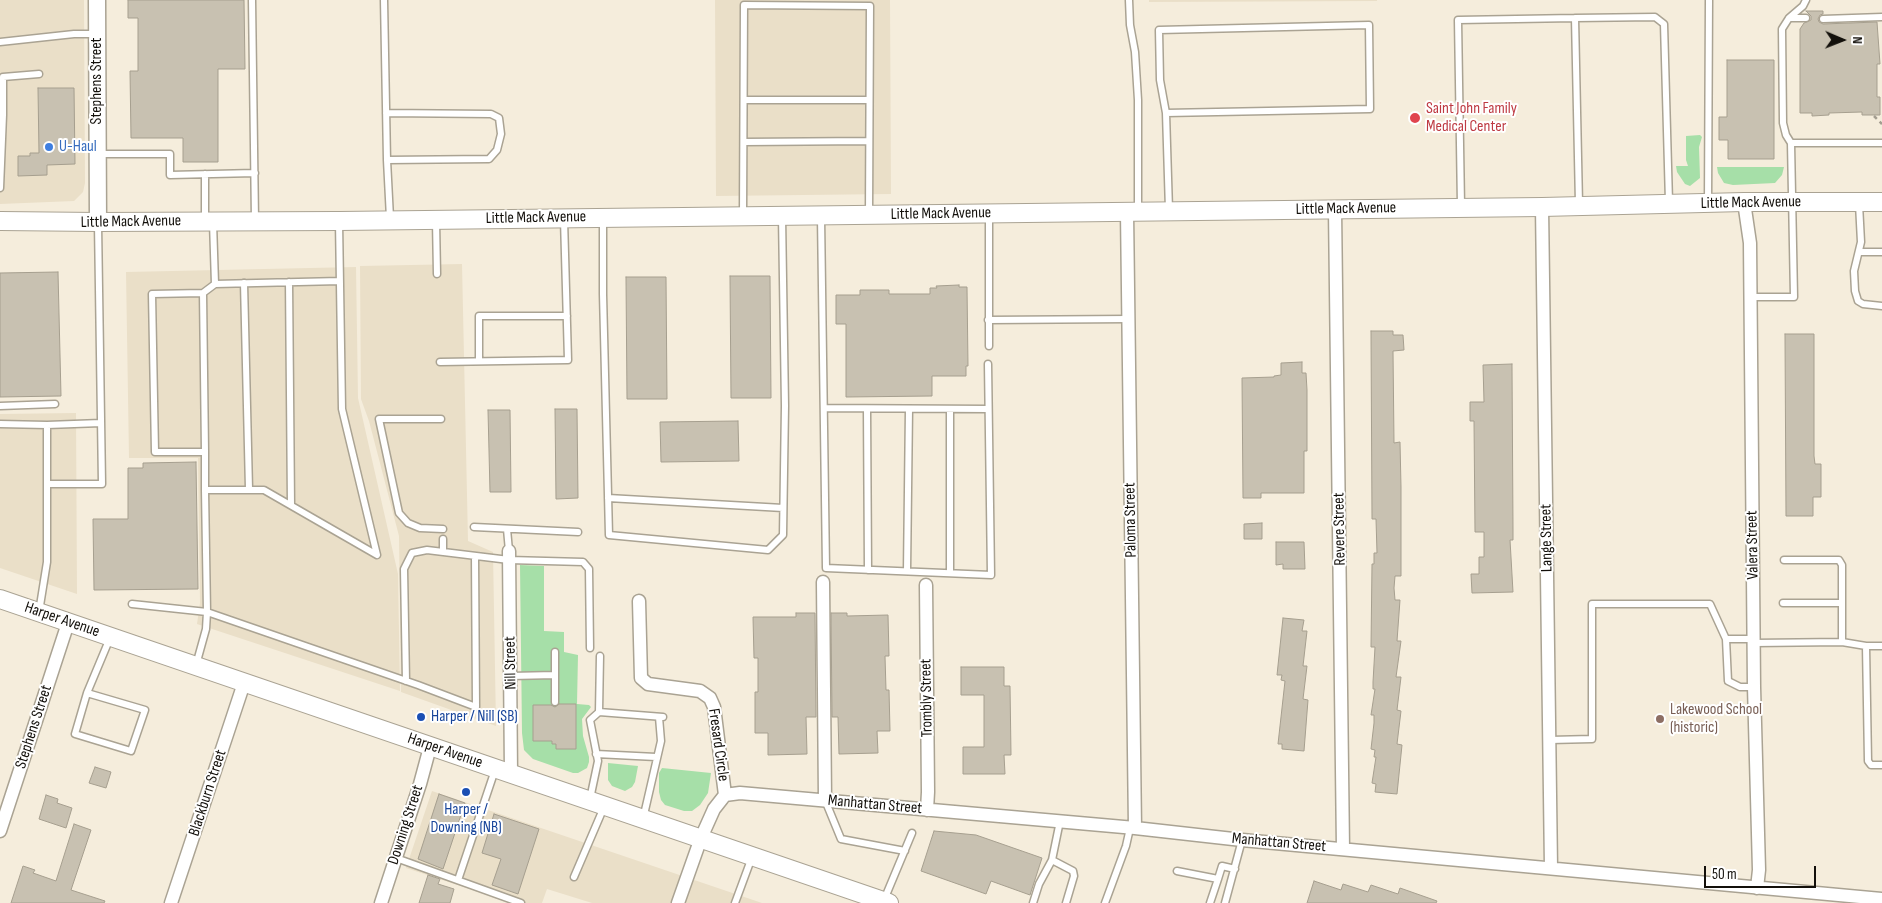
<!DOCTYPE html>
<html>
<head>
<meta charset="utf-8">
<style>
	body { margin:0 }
	#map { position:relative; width:1882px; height:903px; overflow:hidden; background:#f5eddc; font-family:"Sofia Sans Condensed",sans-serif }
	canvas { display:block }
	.north { position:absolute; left:1817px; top:15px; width:50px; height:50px; -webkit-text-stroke:4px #fff; paint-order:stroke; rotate:91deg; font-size:14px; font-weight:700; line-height:20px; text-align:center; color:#13100b }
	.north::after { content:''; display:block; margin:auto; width:18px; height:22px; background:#13100b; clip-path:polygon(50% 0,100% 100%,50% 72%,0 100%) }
	.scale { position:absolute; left:1704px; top:866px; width:112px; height:22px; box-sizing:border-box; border:2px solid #13100b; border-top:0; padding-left:6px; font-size:15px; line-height:18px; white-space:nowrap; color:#13100b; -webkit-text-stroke:4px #fff; paint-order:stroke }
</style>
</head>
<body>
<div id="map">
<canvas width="1882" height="903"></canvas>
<div class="north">N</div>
<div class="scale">50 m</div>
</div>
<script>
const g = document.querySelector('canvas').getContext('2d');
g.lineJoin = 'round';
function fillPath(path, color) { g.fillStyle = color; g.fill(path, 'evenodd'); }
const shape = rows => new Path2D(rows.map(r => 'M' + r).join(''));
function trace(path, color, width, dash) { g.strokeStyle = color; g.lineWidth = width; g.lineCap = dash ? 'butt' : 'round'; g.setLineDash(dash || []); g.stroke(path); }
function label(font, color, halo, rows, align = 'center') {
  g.font = font + ' "Sofia Sans Condensed",sans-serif'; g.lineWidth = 4; g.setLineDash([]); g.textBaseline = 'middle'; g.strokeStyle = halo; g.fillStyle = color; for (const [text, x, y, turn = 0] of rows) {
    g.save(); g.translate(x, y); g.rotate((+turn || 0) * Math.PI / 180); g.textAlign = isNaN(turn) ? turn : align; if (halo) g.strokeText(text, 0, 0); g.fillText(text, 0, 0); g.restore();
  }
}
const built = shape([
	[0,0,84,0,85,183,83,192,74,201,0,204],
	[715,0,890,0,891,194,716,196],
	[1149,0,1377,0,1377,1,1149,2],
	[462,264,468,541,493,552,496,726,401,692,399,536,369,421,361,399,360,266],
	[356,267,358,398,398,574,400,691,197,624,200,603,198,458,129,458,126,272],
	[76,413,77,594,0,568,0,414],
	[432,791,762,903,592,903,547,889,542,903,512,903,406,868]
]);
const green = shape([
	[1700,135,1702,137,1699,147,1700,178,1690,186,1685,184,1677,172,1676,166,1688,166,1686,160,1686,136],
	[1717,167,1784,167,1782,175,1775,183,1733,185,1724,183,1718,173],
	[520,565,544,566,544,631,564,632,564,652,578,655,577,704,589,705,591,707,582,719,583,736,589,757,589,762,587,768,578,773,573,773,533,759,524,750,522,733],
	[608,763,638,766,635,782,632,787,625,791,612,786,608,780],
	[662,768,711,773,708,793,700,805,692,811,684,811,665,805,661,800,659,792,659,773]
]);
const building = shape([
	[128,0,244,0,245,69,218,69,218,162,183,162,183,138,131,138,130,71,138,71,138,18,128,18,128,0],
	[1806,11,1823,11,1823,14,1820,15,1818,19,1819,22,1823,24,1877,22,1880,64,1877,64,1877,97,1880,97,1880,115,1862,115,1862,112,1829,113,1829,115,1812,116,1812,113,1800,113,1800,29,1804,23,1811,20,1811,16,1806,11],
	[1727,60,1774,60,1774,159,1728,159,1728,140,1719,140,1719,117,1727,117,1727,60],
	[38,88,74,88,75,164,47,165,47,175,18,176,18,156,30,156,30,153,39,153,38,88],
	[58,272,61,396,0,397,0,273,58,272],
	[730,276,770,276,771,398,731,398,730,276],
	[626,277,666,277,667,399,627,399,626,277],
	[959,285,959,287,967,287,968,366,966,366,966,376,932,376,932,396,846,397,846,324,836,324,836,295,860,295,860,290,889,290,889,294,930,294,930,288,937,288,936,286,959,285],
	[1371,331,1393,331,1393,335,1403,335,1404,350,1393,351,1394,443,1400,442,1401,487,1401,576,1395,576,1394,588,1395,600,1400,600,1397,641,1401,641,1396,677,1401,677,1397,710,1401,711,1397,744,1402,745,1397,794,1375,792,1376,784,1372,783,1376,757,1374,757,1375,750,1371,749,1374,723,1374,715,1371,715,1375,689,1373,689,1373,682,1375,647,1371,647,1372,564,1374,564,1374,553,1377,553,1376,519,1372,519,1371,331],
	[1785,334,1814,334,1814,456,1815,464,1821,464,1821,497,1813,497,1813,516,1786,516,1785,334],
	[1302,362,1302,373,1306,373,1307,390,1307,451,1304,451,1304,493,1261,493,1261,498,1243,498,1242,378,1274,377,1274,376,1281,375,1281,363,1302,362],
	[1512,364,1513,529,1513,540,1510,540,1513,592,1472,593,1471,574,1479,574,1479,557,1484,557,1484,532,1475,532,1474,421,1470,421,1470,402,1484,402,1483,365,1512,364],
	[555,409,577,409,578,498,556,499,555,409],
	[488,410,510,410,511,492,490,492,488,410],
	[738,421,739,461,661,462,660,422,738,421],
	[196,462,198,589,94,590,93,519,128,519,128,468,143,468,143,463,196,462],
	[1262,523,1262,539,1244,539,1244,524,1262,523],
	[1276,542,1304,542,1305,569,1283,569,1283,564,1276,565,1276,542],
	[796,613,815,613,816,717,806,717,807,754,768,755,768,733,755,733,755,692,758,692,758,658,754,658,753,617,796,617,796,613],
	[831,613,847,613,847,616,888,615,889,656,885,656,886,690,889,690,890,731,877,731,878,753,839,754,838,717,832,717,831,613],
	[1283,618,1304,620,1302,631,1307,631,1303,666,1307,666,1303,699,1308,700,1304,751,1282,749,1282,744,1278,744,1285,681,1281,680,1282,675,1277,675,1283,618],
	[961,667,1004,667,1004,686,1010,686,1011,755,1004,755,1005,774,963,774,963,747,984,747,984,695,961,695,961,667],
	[559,704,576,704,576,749,556,749,556,744,552,744,552,741,533,741,533,705,551,705,555,707,559,704],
	[95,767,111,772,106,788,89,783,95,767],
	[439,794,465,803,443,869,418,859,439,794],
	[46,795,58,799,57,803,72,808,66,828,39,819,46,795],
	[494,814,539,829,518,894,492,885,501,859,482,853,494,814],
	[74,824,91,830,71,890,105,901,104,903,11,903,23,866,35,870,33,873,56,881,74,824],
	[934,831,976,835,1042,858,1030,895,991,881,986,894,921,871,934,831],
	[428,875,440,879,438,884,454,889,450,903,419,903,428,875],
	[1314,881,1341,890,1343,884,1368,892,1371,885,1398,894,1400,888,1437,901,1436,903,1307,903,1314,881]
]);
const path = shape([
	[1874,116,1882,124]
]);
const service = shape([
	[252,0,255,220],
	[384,0,387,160,390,218],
	[1129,0,1130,25,1135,52,1138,100,1138,211],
	[1789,18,1803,6,1806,0],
	[1823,19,1882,17],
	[0,42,74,34,96,34],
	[744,100,869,100],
	[386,113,491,114,499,118,501,134,497,150,489,159,387,160],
	[1166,113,1370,109,1369,25,1159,30,1160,80,1166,113,1169,210],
	[744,142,869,141],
	[1791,143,1786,135,1783,123,1782,29,1789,18,1806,18],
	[99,154,170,154,170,175,255,173],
	[0,188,3,115,3,77,39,74],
	[1708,202,1709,0],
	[1579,204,1575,18,1655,17,1664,24,1669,202],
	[1859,204,1861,242,1854,271,1855,291,1858,301,1863,304,1882,306],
	[1461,206,1458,20,1575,18],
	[743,215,744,5,870,6,869,213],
	[989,215,989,346],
	[821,217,826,568,991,575,988,364],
	[603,219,603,294,609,535,768,550,783,535,785,406,782,216],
	[205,221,205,174],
	[436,221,437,274],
	[213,222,215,284],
	[1859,252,1882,252],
	[289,282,291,505],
	[244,283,249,489],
	[203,293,205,452],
	[1750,297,1794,297,1791,143,1882,143],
	[988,320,1129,319],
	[479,361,479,316,567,316],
	[440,362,568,360,564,219],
	[0,406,55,404],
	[824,408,988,409],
	[867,409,868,570],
	[950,409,950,573],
	[441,419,379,419,399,513,408,523,420,528,443,529],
	[0,424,47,425],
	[48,484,102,484,98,224],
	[205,490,205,452,155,452,152,294,203,293,215,284,340,281],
	[608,498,783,508],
	[474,527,578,532],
	[507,529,509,551],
	[443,539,443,552],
	[1784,560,1839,560,1842,565,1842,642],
	[907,571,909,409],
	[1783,603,1842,603],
	[132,604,207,612,205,490,264,490,377,555,342,409,339,222],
	[39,612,47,562,47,425,101,423],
	[1726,639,1728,681,1740,687,1754,687],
	[1754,643,1842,642,1866,646,1882,646],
	[1866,646,1868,761,1871,765,1882,765],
	[196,665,206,629,207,612,418,685,476,707,475,556],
	[511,676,555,675],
	[406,681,404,569,412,553,427,550,509,560,583,562,589,569,590,648],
	[87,693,145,710,131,751,75,734,87,693,110,638],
	[555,702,555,652],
	[599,712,600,656],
	[1550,740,1592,739,1592,604,1710,604,1726,639,1754,639],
	[596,754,656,757],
	[590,799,598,761,590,720,599,712,663,717],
	[825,800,841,839,905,851],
	[643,819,661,741,659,717],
	[396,858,521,903],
	[1052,860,1060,821],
	[1177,871,1218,879,1222,866,1235,869],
	[574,877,604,807],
	[458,880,495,770],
	[884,900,912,833],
	[735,903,752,857],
	[1033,903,1039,884,1052,860,1073,871,1074,876,1066,903],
	[1105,903,1126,846,1130,828],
	[1210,903,1218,879],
	[1225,903,1242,840]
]);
const minor = shape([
	[1744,202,1750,243,1754,687,1759,870,1757,888],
	[1542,207,1551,868],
	[1335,209,1343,849],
	[1127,212,1135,828],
	[509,551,511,774],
	[823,582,825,800],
	[926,585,928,792,927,810],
	[639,601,641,678,648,684,700,691,710,698,714,707,725,795],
	[0,831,68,623],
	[171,903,244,683],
	[381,903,420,784,430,747],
	[678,903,701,838,714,809,725,795,740,793,1135,828,1242,840,1882,899]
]);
const tertiary = shape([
	[97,0,98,222]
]);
const secondary = shape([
	[0,221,98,222,339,221,1542,207,1744,202,1882,202],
	[0,599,889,903]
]);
const markers = [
	[1415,118,6,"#e0444e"],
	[49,147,5,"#3f7fe0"],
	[421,717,5,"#1a4fb4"],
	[1660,719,5,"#8d6e63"],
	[466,792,5,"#1a4fb4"]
];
const streetNames = [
	["Stephens Street",97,81,-90],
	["Little Mack Avenue",1751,203,-1],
	["Little Mack Avenue",1346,209,-1],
	["Little Mack Avenue",941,214,-1],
	["Little Mack Avenue",536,218,-1],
	["Little Mack Avenue",131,222,-1],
	["Paloma Street",1131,520,-91],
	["Revere Street",1340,529,-91],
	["Lange Street",1547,538,-91],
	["Valera Street",1753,545,-91],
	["Harper Avenue",62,620,19],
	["Nill Street",511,663,-91],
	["Trombly Street",927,698,-91],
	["Stephens Street",34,727,-72],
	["Fresard Circle",718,745,82],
	["Harper Avenue",445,751,19],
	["Blackburn Street",208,793,-72],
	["Manhattan Street",875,805,5],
	["Downing Street",406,825,-72],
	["Manhattan Street",1279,843,5]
];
const healthNames = [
	["Saint John Family",1426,109],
	["Medical Center",1426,127]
];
const shopNames = [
	["U-Haul",59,147]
];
const educationNames = [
	["Lakewood School",1670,710],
	["(historic)",1670,728]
];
const transitNames = [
	["Harper / Nill (SB)",431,717],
	["Harper /",466,810,"center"],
	["Downing (NB)",466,828,"center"]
];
fillPath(built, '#eadfc8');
fillPath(green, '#a6dfa8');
fillPath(building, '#c8c1b1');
trace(building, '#a69f8f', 1);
trace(service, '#aaa393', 9);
trace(minor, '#aaa393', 15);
trace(tertiary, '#aaa393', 19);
trace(secondary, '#aaa393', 20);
trace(path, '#a39d90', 2.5, [4, 4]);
trace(service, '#fff', 6);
trace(minor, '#fff', 12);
trace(tertiary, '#fff', 16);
trace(secondary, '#fff', 18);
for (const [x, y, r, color] of markers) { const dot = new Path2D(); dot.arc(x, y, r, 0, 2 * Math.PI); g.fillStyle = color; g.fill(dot); trace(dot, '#fff', 2); }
label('16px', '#13100b', '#fff', streetNames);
label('16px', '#be3a42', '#fff', healthNames, 'left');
label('16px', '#366cbe', '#fff', shopNames, 'left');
label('16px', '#785e54', '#fff', educationNames, 'left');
label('16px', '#164399', '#fff', transitNames, 'left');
</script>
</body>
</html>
